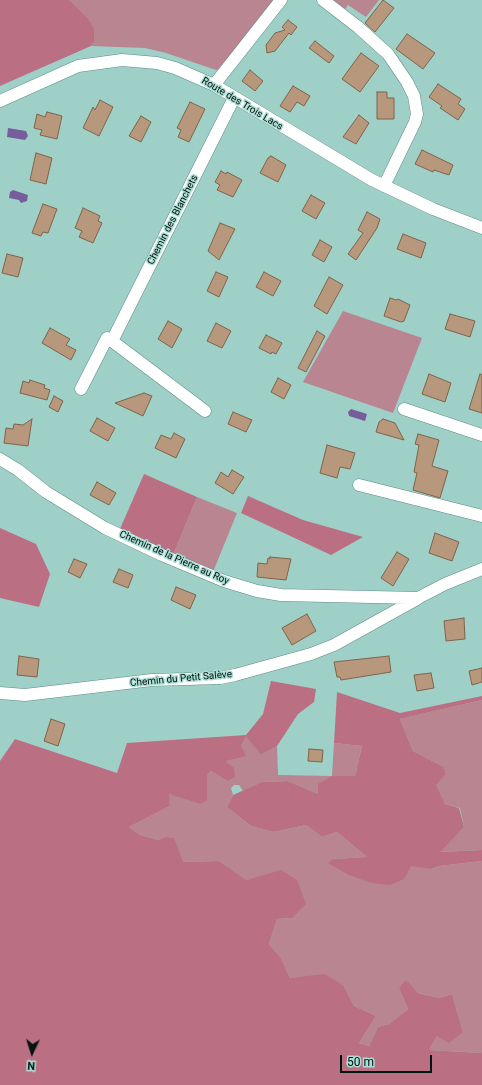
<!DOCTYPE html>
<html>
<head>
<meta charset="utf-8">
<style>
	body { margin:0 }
	#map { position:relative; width:482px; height:1085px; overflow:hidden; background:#9fd0c8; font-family:Roboto,sans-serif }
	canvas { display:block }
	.north { position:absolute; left:12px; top:1033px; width:40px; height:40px; -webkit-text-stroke:3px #acddd4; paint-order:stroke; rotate:184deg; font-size:11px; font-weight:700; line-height:16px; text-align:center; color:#031411 }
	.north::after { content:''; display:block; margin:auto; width:14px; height:18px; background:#031411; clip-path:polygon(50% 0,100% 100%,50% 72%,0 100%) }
	.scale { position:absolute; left:340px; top:1055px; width:92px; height:18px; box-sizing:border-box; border:2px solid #031411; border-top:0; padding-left:5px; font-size:12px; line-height:14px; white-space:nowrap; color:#031411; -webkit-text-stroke:3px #acddd4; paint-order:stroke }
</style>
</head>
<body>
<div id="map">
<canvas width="482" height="1085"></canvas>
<div class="north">N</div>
<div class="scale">50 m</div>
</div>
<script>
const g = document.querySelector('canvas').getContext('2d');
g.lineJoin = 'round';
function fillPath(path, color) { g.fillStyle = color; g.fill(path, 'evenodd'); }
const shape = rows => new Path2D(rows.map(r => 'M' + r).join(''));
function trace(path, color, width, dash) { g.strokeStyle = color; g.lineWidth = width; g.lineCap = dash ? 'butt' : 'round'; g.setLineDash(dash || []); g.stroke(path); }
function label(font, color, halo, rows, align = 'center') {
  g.font = font + ' Roboto,sans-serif'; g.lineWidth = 3; g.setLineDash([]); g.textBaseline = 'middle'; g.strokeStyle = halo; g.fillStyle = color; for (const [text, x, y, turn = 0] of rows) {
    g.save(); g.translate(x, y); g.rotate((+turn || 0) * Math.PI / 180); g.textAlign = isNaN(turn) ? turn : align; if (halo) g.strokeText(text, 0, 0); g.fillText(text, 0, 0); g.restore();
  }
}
const green = shape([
	[69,0,275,0,220,69,216,70,166,53,145,48,91,46,94,40],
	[333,0,379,0,366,17,348,5,345,9],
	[343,311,422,338,393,413,303,382],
	[197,497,237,513,213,572,173,555],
	[482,700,482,850,439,852,464,827,460,808,445,804,435,785,446,774,444,767,413,751,400,719],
	[246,735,261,755,277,746,278,775,332,776,334,743,362,746,355,776,332,776,318,794,288,781,262,782,243,791,239,785,234,785,231,788,233,795,227,807,251,826,274,832,306,825,322,837,337,832,367,857,333,859,419,866,431,869,439,866,482,861,482,1053,429,1050,437,1036,463,1032,452,994,439,998,399,988,408,1009,389,1024,378,1027,369,1046,359,1043,376,1016,354,1006,344,986,307,977,290,978,281,958,269,944,277,919,292,918,260,877,247,880,219,861,183,862,165,837,158,840,140,835,129,827,170,806,168,794,207,800,207,775,211,771,227,781,225,761,241,746]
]);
const forest = shape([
	[0,0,69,0,88,19,94,28,94,41,91,46,0,86],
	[144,474,197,497,173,555,120,529],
	[248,496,303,520,363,537,331,555,241,513],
	[0,528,36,544,50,574,39,607,0,598],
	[271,681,316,689,314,702,298,714,277,746,261,755,246,736,241,746,246,756,225,761,234,768,235,777,227,781,211,771,207,775,207,800,201,804,169,794,170,806,129,827,140,835,158,840,165,837,174,838,183,862,219,861,247,880,281,870,297,880,306,904,292,918,277,919,269,944,281,958,290,978,325,974,344,986,354,1006,376,1016,359,1043,369,1046,378,1027,389,1024,408,1009,399,988,406,980,418,993,439,998,452,994,463,1032,449,1043,437,1036,429,1050,482,1053,482,1085,0,1085,0,761,15,739,117,773,127,743,246,735,263,714],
	[337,692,400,713,482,696,482,700,400,719,413,751,444,767,446,774,436,785,445,804,459,808,464,827,440,852,482,850,482,861,439,866,431,869,411,866,404,879,390,885,372,883,349,875,328,863,333,859,367,857,337,832,322,837,306,825,274,832,251,826,227,807,233,795,262,782,288,781,318,794,318,784,332,776,355,776,362,746,334,743]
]);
const water = shape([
	[8,128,26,131,28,136,25,140,7,137],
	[13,190,28,195,27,201,21,203,19,200,9,198,10,192],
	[351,409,367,414,365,421,349,416,348,412]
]);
const building = shape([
	[383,0,394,8,375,32,365,23,383,0],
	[288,20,297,27,291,35,289,33,275,51,267,53,266,45,275,33,285,30,282,27,288,20],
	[407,34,435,53,423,69,396,49,407,34],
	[315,41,334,56,329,63,309,48,315,41],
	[361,53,379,66,360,92,342,79,361,53],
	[250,70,263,81,255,91,242,81,250,70],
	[438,84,461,99,458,104,465,109,458,120,440,108,442,106,429,97,438,84],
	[293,86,310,96,304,106,297,102,290,112,280,106,293,86],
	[377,92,387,92,387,98,394,98,394,119,377,119,377,92],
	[100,100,113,107,99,136,83,128,93,107,95,110,100,100],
	[190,102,205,109,189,142,178,137,181,130,177,128,190,102],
	[47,112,62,116,57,139,40,135,42,130,34,128,37,114,45,117,47,112],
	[359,115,369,123,356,144,343,137,359,115],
	[141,116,151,122,141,142,129,136,141,116],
	[422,150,453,165,449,175,434,170,433,172,415,164,422,150],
	[36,153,52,158,46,184,30,180,36,153],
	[271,156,286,165,278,182,260,173,268,158,271,156],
	[221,171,226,174,227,172,242,180,233,197,217,190,220,185,215,182,221,171],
	[311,195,325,203,316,219,302,211,311,195],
	[43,204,57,209,48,233,43,232,41,236,32,233,43,204],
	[83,208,100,216,98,221,102,223,93,243,79,237,82,231,75,228,83,208],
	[367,212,380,219,377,228,356,260,348,254,363,233,358,230,367,212],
	[220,223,235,229,219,260,208,251,220,223],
	[403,234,426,243,421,258,397,249,403,234],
	[320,240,332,247,324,262,312,255,320,240],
	[7,254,23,258,18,277,2,273,7,254],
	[216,272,228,277,219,297,207,291,216,272],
	[264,272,281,281,273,296,256,287,264,272],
	[329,277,343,285,327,314,314,306,329,277],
	[390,298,396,300,398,299,410,305,404,321,401,322,384,316,390,298],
	[450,314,475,321,470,337,445,329,450,314],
	[168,321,182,329,172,348,158,339,168,321],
	[216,323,231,331,222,348,207,341,216,323],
	[50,328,70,339,66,345,76,350,71,360,42,343,50,328],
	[317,331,325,336,306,372,298,368,317,331],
	[266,335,282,343,276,354,272,352,271,354,259,348,266,335],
	[429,374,451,383,445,402,422,394,429,374],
	[480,374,482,375,482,413,469,409,480,374],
	[278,378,291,385,284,399,271,392,278,378],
	[30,380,45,385,44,388,50,390,47,400,20,393,23,381,29,383,30,380],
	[144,393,152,396,143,416,115,403,144,393],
	[54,396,63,401,58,412,49,407,54,396],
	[233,412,252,420,246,432,228,424,233,412],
	[97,418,115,428,108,441,90,431,97,418],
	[32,419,28,446,4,443,6,428,13,429,14,424,23,425,32,419],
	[383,419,395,423,404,440,376,432,379,422,383,419],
	[174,433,185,439,176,458,155,448,161,435,171,439,174,433],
	[418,434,439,440,432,466,448,471,440,498,413,490,417,473,414,472,419,445,415,444,418,434],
	[327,445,355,453,350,469,340,467,337,478,320,473,327,445],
	[232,470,244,477,233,494,215,483,221,472,228,477,232,470],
	[97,482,116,493,109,505,90,495,97,482],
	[435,533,459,542,452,561,429,553,435,533],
	[397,552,409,559,393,586,381,578,397,552],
	[270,557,291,559,286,580,257,577,258,563,267,564,268,558,270,559,270,557],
	[74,559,87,564,80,578,68,572,74,559],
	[119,569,133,575,128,588,113,582,119,569],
	[176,587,196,595,190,609,171,600,176,587],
	[307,614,316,631,292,645,282,628,307,614],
	[464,618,465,639,446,641,444,621,464,618],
	[19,656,39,659,37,677,17,675,19,656],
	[389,656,391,672,341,680,340,677,337,677,334,662,389,656],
	[482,668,482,682,472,685,469,671,482,668],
	[431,673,434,688,417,691,414,675,431,673],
	[51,719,65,724,58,746,44,741,51,719],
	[309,749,323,750,322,762,308,761,309,749]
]);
const minor = shape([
	[323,0,358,27,388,54,407,82,414,96,417,114,415,122,384,186],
	[214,85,281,0],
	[0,101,78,66,122,60,157,63,175,68,214,85,372,180,433,209,482,228],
	[112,341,205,411],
	[81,389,107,338,112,341,234,98],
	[404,409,482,435],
	[0,459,18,470,46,492,105,528,162,555,224,581,257,591,281,595,418,598,445,584,482,569],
	[359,485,482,516],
	[0,693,25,695,152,680,220,678,235,675,311,654,334,645,417,599]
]);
const streetNames = [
	["Route des Trois Lacs",242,104,31],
	["Chemin des Blanchets",173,220,-63],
	["Chemin de la Pierre au Roy",174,558,24],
	["Chemin du Petit Salève",181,679,-5]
];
fillPath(green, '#b88591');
fillPath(forest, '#bb6f83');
fillPath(water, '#775d9b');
fillPath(building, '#b7987d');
trace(building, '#7f6349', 1);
trace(minor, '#5d8c84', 13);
trace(minor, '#fff', 12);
label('10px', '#031411', '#acddd4', streetNames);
</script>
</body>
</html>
